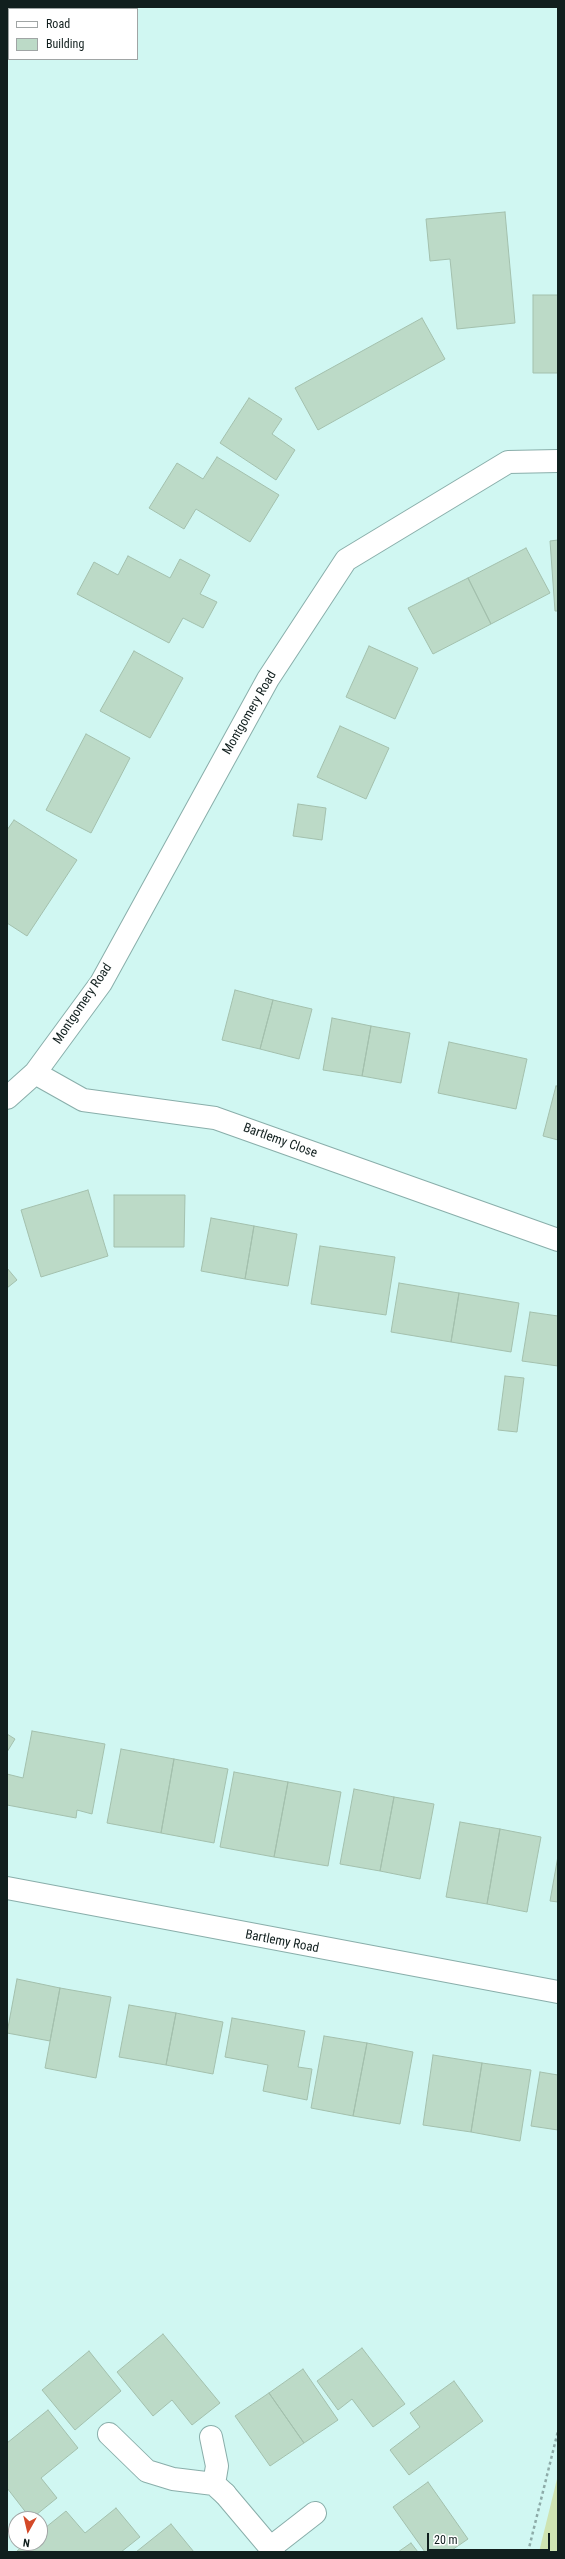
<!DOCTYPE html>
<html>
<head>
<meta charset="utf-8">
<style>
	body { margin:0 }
	#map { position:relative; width:565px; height:2559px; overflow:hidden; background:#d0f7f2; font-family:"Roboto Condensed",sans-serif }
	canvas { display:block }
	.frame { position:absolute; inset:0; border:8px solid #111f1e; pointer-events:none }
	.legend { position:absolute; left:8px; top:8px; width:130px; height:52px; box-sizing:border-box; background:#fff; border:1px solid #a0a5a5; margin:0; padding:5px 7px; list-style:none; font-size:12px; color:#111f1e }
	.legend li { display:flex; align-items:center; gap:8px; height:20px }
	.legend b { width:20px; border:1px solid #a0a5a5 }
	.north { position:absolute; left:8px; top:2511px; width:40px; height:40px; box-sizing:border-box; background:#fff; border:1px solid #a0a5a5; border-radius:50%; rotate:188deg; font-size:11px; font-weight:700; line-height:16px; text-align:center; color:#111f1e }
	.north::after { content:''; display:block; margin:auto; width:14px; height:18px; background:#d34928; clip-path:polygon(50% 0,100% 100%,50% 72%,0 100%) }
	.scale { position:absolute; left:427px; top:2533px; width:123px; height:18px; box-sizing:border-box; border:2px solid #111f1e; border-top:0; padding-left:5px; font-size:12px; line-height:14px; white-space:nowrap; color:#111f1e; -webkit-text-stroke:3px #fff; paint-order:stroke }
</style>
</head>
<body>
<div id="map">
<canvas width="565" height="2559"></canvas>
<div class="frame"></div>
<ul class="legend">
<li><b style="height:5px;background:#fff"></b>Road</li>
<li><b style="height:11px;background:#bcdac7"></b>Building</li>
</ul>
<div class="north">N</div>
<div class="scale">20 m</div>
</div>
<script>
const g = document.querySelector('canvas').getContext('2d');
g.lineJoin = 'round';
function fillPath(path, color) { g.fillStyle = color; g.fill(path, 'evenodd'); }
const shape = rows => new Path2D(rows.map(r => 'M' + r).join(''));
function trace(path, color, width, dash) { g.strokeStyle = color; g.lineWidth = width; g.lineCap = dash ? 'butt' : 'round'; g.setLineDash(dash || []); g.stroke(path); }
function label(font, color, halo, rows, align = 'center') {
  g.font = font + ' "Roboto Condensed",sans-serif'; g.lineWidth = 4; g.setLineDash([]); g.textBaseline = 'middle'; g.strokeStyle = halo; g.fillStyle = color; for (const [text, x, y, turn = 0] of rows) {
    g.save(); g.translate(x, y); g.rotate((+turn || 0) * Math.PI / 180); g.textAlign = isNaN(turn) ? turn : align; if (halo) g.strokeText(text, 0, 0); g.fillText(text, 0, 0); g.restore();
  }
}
const green = shape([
	[558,2475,558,2552,539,2552]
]);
const building = shape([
	[7,7,21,7,9,9,7,26,7,7],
	[505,212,515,323,457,329,450,259,430,261,426,219,505,212],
	[533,295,558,295,558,373,533,373,533,295],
	[422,318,445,359,318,430,295,388,422,318],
	[249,398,282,419,272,434,295,450,276,480,220,443,249,398],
	[217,457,279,495,250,542,196,509,184,529,149,508,177,463,203,479,217,457],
	[558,540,558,611,555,611,550,541,558,540],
	[526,548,550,593,491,624,468,578,526,548],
	[128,556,170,578,180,559,210,575,200,594,217,602,203,628,183,618,169,643,77,594,94,562,118,575,128,556],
	[468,578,491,624,433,654,408,608,468,578],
	[369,646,418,668,395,719,346,697,369,646],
	[134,651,183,678,150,738,100,711,134,651],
	[340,726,389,748,366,799,317,777,340,726],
	[86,734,130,758,91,833,46,810,86,734],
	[298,804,326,808,322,840,293,836,298,804],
	[14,820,77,860,27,936,7,923,7,830,14,820],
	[235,990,273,1000,260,1049,222,1040,235,990],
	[273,1000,312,1009,299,1059,260,1049,273,1000],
	[332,1018,371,1026,362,1076,323,1070,332,1018],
	[371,1026,410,1033,401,1083,362,1076,371,1026],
	[449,1042,527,1059,516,1109,438,1093,449,1042],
	[556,1086,558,1086,558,1140,543,1136,556,1086],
	[88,1190,108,1256,41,1277,21,1210,88,1190],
	[114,1195,185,1195,184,1247,114,1247,114,1195],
	[211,1218,254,1226,245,1279,201,1271,211,1218],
	[254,1226,297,1234,288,1286,245,1279,254,1226],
	[320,1246,395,1257,386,1315,311,1304,320,1246],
	[7,1268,17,1280,7,1288,7,1268],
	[399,1283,459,1293,451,1342,391,1332,399,1283],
	[459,1293,519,1303,511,1352,451,1342,459,1293],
	[530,1312,558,1316,558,1366,522,1361,530,1312],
	[505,1376,524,1378,517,1432,498,1430,505,1376],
	[32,1731,105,1744,92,1814,77,1810,76,1818,7,1805,7,1774,23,1778,32,1731],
	[7,1734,15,1739,7,1752,7,1734],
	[121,1749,174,1759,161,1833,107,1823,121,1749],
	[174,1759,228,1769,214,1843,161,1833,174,1759],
	[234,1772,288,1782,274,1857,220,1847,234,1772],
	[288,1782,341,1792,328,1866,274,1857,288,1782],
	[354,1789,394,1797,380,1871,340,1864,354,1789],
	[394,1797,434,1804,420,1879,380,1871,394,1797],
	[460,1822,500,1829,487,1904,446,1897,460,1822],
	[500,1829,541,1837,527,1912,487,1904,500,1829],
	[558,1856,558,1902,550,1901,558,1856],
	[17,1979,60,1988,50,2041,7,2033,17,1979],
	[60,1988,111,1997,96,2078,45,2068,60,1988],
	[129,2005,176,2013,166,2065,119,2057,129,2005],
	[176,2013,223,2022,213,2074,166,2065,176,2013],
	[232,2018,305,2031,298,2067,312,2069,307,2100,263,2091,268,2065,225,2057,232,2018],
	[324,2036,367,2043,353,2116,311,2108,324,2036],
	[367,2043,413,2052,400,2124,353,2116,367,2043],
	[433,2055,482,2063,471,2132,423,2125,433,2055],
	[482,2063,531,2070,520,2141,471,2132,482,2063],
	[540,2072,558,2075,558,2130,531,2126,540,2072],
	[163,2334,220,2403,192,2425,172,2400,153,2416,117,2372,163,2334],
	[362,2348,405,2404,373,2427,352,2399,338,2410,317,2381,362,2348],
	[89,2351,121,2391,75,2430,42,2390,89,2351],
	[303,2369,338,2420,304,2443,269,2393,303,2369],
	[454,2381,483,2421,409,2475,390,2450,420,2427,410,2413,454,2381],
	[269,2393,304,2443,270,2466,235,2416,269,2393],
	[48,2410,78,2448,41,2478,57,2498,31,2519,7,2488,7,2443,48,2410],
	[428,2482,468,2539,449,2552,425,2552,393,2507,428,2482],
	[116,2508,140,2537,121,2552,17,2551,26,2543,40,2543,40,2532,66,2511,85,2533,116,2508],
	[171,2524,194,2552,136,2552,171,2524],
	[411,2543,418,2552,398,2552,411,2543]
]);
const path = shape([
	[528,2552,558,2431]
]);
const service = shape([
	[109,2434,147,2471,173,2479,214,2484,225,2494],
	[211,2437,217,2466,214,2484]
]);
const minor = shape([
	[35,1073,101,983,268,679,346,560,508,462,558,461],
	[7,1098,35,1073,83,1100,215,1118,558,1240],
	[7,1888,558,1992],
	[225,2494,274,2552],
	[270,2548,315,2513]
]);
const streetNames = [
	["Montgomery Road",250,713,-60],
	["Montgomery Road",83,1004,-56],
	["Bartlemy Close",280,1141,20],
	["Bartlemy Road",282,1942,11]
];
fillPath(green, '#cee4b2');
fillPath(building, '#bcdac7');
trace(building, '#a3c0ad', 1);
trace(service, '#89aeaa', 24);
trace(minor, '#89aeaa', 24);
trace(path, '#8daba8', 2.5, [3, 3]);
trace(service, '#fff', 22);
trace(minor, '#fff', 22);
label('13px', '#111f1e', '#fff', streetNames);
</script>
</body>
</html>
